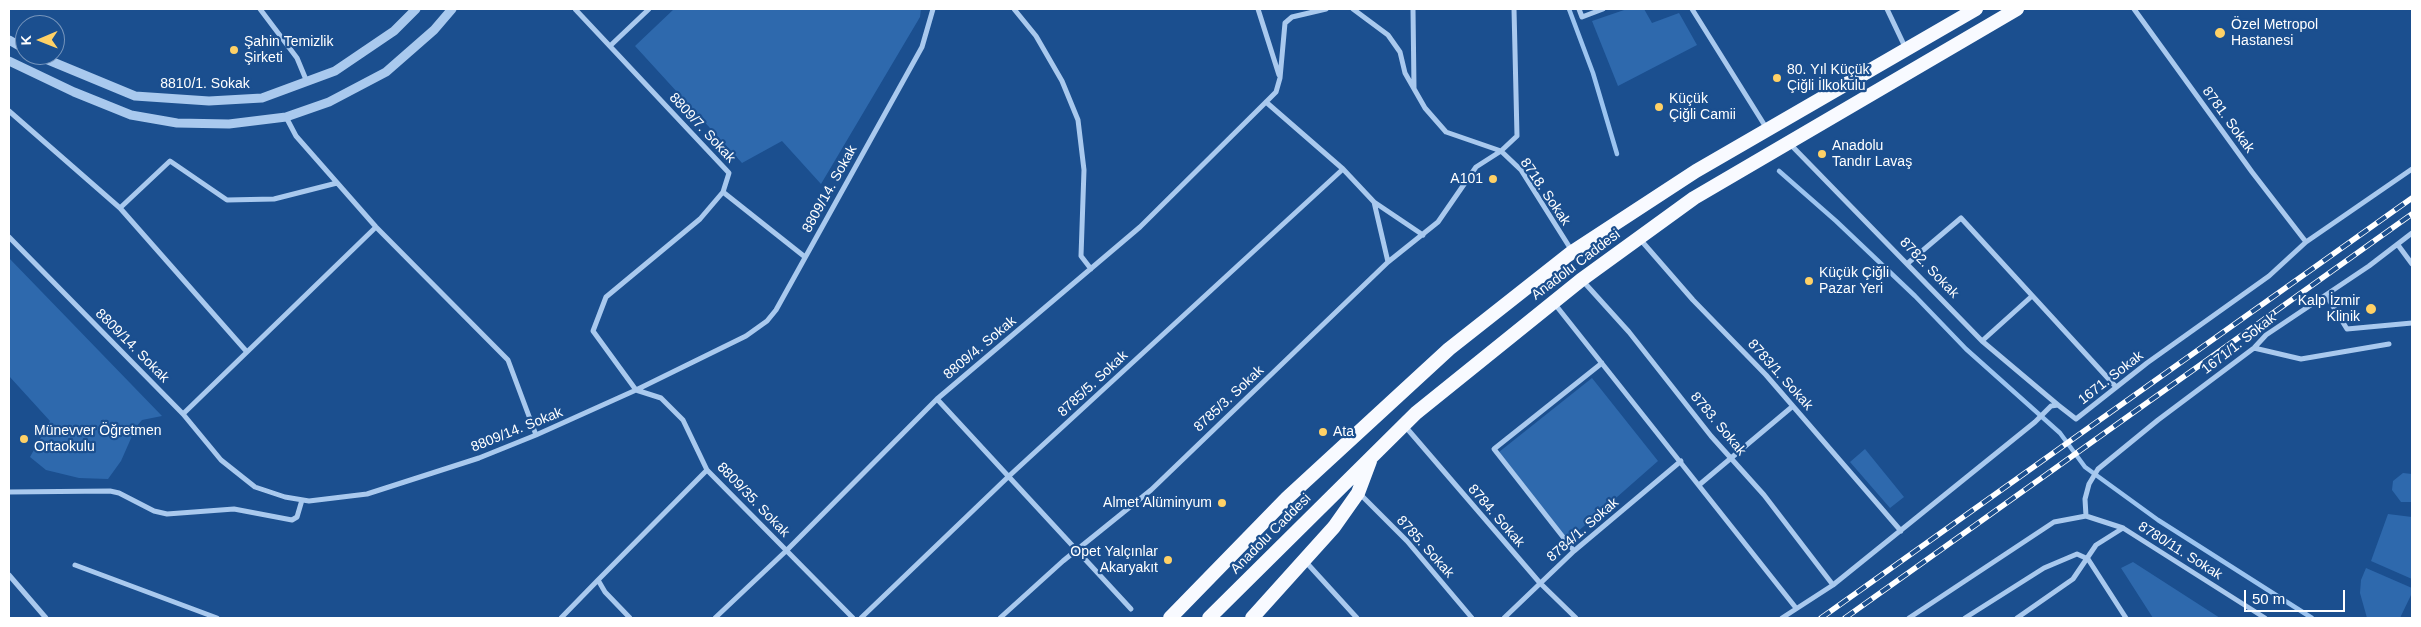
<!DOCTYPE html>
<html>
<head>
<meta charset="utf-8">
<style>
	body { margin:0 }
	#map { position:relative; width:2421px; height:627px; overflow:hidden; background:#1b4f8f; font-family:Helvetica,sans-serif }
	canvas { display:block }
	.frame { position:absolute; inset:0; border:10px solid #fff; pointer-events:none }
	.north { position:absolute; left:15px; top:15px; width:50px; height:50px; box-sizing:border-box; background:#1b4f8f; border:1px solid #7695bc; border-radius:50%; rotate:269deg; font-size:14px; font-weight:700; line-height:20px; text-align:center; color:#fff }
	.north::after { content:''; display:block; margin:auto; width:18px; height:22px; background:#ffd166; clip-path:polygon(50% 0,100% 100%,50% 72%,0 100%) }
	.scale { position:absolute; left:2244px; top:590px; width:101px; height:22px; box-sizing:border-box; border:2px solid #fff; border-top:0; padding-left:6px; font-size:15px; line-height:18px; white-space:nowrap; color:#fff; -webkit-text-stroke:4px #1b4f8f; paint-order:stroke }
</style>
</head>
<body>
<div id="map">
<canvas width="2421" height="627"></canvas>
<div class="frame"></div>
<div class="north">K</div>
<div class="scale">50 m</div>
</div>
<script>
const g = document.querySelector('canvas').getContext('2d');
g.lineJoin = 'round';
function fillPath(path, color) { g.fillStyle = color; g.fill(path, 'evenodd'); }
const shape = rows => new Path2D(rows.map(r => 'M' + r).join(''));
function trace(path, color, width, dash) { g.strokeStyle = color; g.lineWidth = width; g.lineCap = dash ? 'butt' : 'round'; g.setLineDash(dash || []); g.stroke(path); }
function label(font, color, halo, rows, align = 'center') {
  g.font = font + ' Helvetica,sans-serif'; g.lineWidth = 4.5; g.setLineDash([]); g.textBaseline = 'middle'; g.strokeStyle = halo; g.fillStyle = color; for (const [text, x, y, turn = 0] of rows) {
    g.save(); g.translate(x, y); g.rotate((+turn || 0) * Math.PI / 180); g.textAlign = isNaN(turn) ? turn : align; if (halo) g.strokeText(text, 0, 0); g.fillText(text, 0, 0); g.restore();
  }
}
const green = shape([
	[674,9,921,9,920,17,821,184,782,141,742,163,635,46],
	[1627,9,1644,9,1652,23,1679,13,1697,45,1618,86,1592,21],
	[9,258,162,416,142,420,136,427,121,461,108,479,79,478,46,470,30,457,50,421,9,376],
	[1592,378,1658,461,1567,541,1499,452],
	[1865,449,1904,497,1890,508,1850,462],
	[2403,473,2412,474,2411,502,2401,502,2392,490,2393,481],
	[2388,514,2412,517,2412,579,2371,561],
	[2133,562,2220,618,2153,618,2121,568],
	[2366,568,2412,588,2412,593,2400,618,2367,618,2360,593,2361,580]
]);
const stream = shape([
	[1569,9,1593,73,1617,154],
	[1779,171,1836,221,1915,296,1966,349,2060,433,2085,467,2158,520,2312,618]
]);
const minor = shape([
	[260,9,297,58,307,82],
	[575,9,729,173,723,192,700,219,606,297,593,331,636,390,661,398,683,420,707,470,853,618],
	[1014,9,1036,36,1062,81,1078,120,1084,170,1081,256,1091,269],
	[1258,9,1279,75],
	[1353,9,1388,35,1400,52,1405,73,1425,108,1446,132,1501,151,1521,170,1572,251],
	[1413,9,1414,88],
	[1579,9,1582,17,1603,9],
	[1692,9,1767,129],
	[1887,9,1906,49],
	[2134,9,2252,172,2306,242],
	[610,46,649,9],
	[9,111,120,208,247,352],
	[286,117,296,136,376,227,508,360,536,435],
	[1790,144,1982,341,2058,405],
	[723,192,805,257],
	[1374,202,1423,235],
	[120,208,170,161,227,200,274,199,337,183],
	[9,237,183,414,221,460,255,487,285,497,309,501,367,494,479,458,536,435,636,390,746,336,767,321,776,310,922,47,933,9],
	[1639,238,1693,300,1766,375,1901,531],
	[2398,245,2412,264],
	[1388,262,1438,222,1476,167,1501,151,1517,136,1514,9],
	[1908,263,1961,218,2116,387],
	[1582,280,1629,332,1711,436,1764,495,1833,585],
	[2326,295,2347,329,2412,323],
	[1554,303,1796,608],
	[1982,341,2032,296],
	[2254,348,2301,359,2389,344],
	[937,399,1131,609],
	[183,414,376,227],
	[1404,425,1540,583,1576,618],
	[1699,485,1793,406],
	[9,492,110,491,119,493,154,511,167,514,234,509,292,520,297,517,302,500],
	[1360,494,1407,541,1472,618],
	[2086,516,2085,499,2089,484,2098,469,2158,420,2254,348,2266,335,2369,266,2412,233],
	[1574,551,1494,449,1602,363],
	[2088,559,2126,618],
	[1305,561,1357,618],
	[75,565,217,618],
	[9,575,46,618],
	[561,618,598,580],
	[630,618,605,592,598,580,707,470],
	[715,618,786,551,937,399,1140,227,1266,102,1276,92,1280,78,1285,23,1292,17,1326,9],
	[861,618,1008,477,1343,169],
	[1000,618,1063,561,1151,490,1388,262,1374,202,1343,169,1266,102],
	[1504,618,1574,551,1681,461],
	[1782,618,1833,585,2035,422,2051,406,2058,405,2076,419,2147,363,2269,276,2306,242,2412,169],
	[1909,618,2054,522,2086,516,2123,528],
	[1965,618,2044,568,2077,554,2088,559],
	[2017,618,2073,579,2096,545,2123,528,2265,618]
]);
const tertiary = shape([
	[9,40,25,49],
	[36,55,135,96,209,101,262,98,335,71,394,31,416,9],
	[9,61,74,92,131,115,177,123,229,124,286,117,329,102,386,72,434,30,452,9]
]);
const trunk = shape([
	[1170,618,1287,498,1449,349,1572,252,1696,171,1976,9],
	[1209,618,1416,413,1581,280,1694,198,2017,9],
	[1252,618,1334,527,1358,493,1370,461]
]);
const rail = shape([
	[1821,618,2412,198],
	[1845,618,2412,214]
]);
const markers = [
	[2220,33,6,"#ffd166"],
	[234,50,5,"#ffd166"],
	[1777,78,5,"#ffd166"],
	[1659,107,5,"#ffd166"],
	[1822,154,5,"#ffd166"],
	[1493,179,5,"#ffd166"],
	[1809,281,5,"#ffd166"],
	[2371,309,6,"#ffd166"],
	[1323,432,5,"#ffd166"],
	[24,439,5,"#ffd166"],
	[1222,503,5,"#ffd166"],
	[1168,560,5,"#ffd166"]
];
const poiNames = [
	["Özel Metropol",2231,25],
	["Hastanesi",2231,41],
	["Şahin Temizlik",244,42],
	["Şirketi",244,58],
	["80. Yıl Küçük",1787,70],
	["Çiğli İlkokulu",1787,86],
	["Küçük",1669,99],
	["Çiğli Camii",1669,115],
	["Anadolu",1832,146],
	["Tandır Lavaş",1832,162],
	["A101",1483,179,"right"],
	["Küçük Çiğli",1819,273],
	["Pazar Yeri",1819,289],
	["Kalp İzmir",2360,301,"right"],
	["Klinik",2360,317,"right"],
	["Münevver Öğretmen",34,431],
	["Ortaokulu",34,447],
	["Ata",1333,432],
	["Almet Alüminyum",1212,503,"right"],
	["Opet Yalçınlar",1158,552,"right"],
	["Akaryakıt",1158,568,"right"]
];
const streetNames = [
	["8810/1. Sokak",205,84],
	["8781. Sokak",2228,120,54],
	["8809/7. Sokak",702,128,47],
	["8809/14. Sokak",830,189,-61],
	["8718. Sokak",1545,192,56],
	["Anadolu Caddesi",1576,265,-37],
	["8782. Sokak",1929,268,46],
	["1671/1. Sokak",2239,344,-38],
	["8809/14. Sokak",132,346,45],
	["8809/4. Sokak",980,348,-40],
	["8783/1. Sokak",1780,375,48],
	["1671. Sokak",2111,378,-38],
	["8785/5. Sokak",1093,384,-43],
	["8785/3. Sokak",1229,399,-43],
	["8783. Sokak",1718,424,50],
	["8809/14. Sokak",517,430,-22],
	["8809/35. Sokak",753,500,46],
	["8784. Sokak",1496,516,49],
	["8784/1. Sokak",1583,530,-41],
	["Anadolu Caddesi",1271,534,-45],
	["8785. Sokak",1425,547,48],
	["8780/11. Sokak",2180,551,32]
];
fillPath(green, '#2e69ad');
trace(stream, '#9cc4f0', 4.5);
trace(minor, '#a9c9ee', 5);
trace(tertiary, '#a9c9ee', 9);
trace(trunk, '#f8faff', 14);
trace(rail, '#fff', 5.5);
trace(rail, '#1b4f8f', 4, [11]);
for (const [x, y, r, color] of markers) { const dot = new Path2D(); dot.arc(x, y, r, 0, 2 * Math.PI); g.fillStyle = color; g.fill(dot); trace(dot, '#1b4f8f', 2); }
label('14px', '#fff', '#1b4f8f', poiNames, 'left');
label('14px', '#fff', '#1b4f8f', streetNames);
</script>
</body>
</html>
